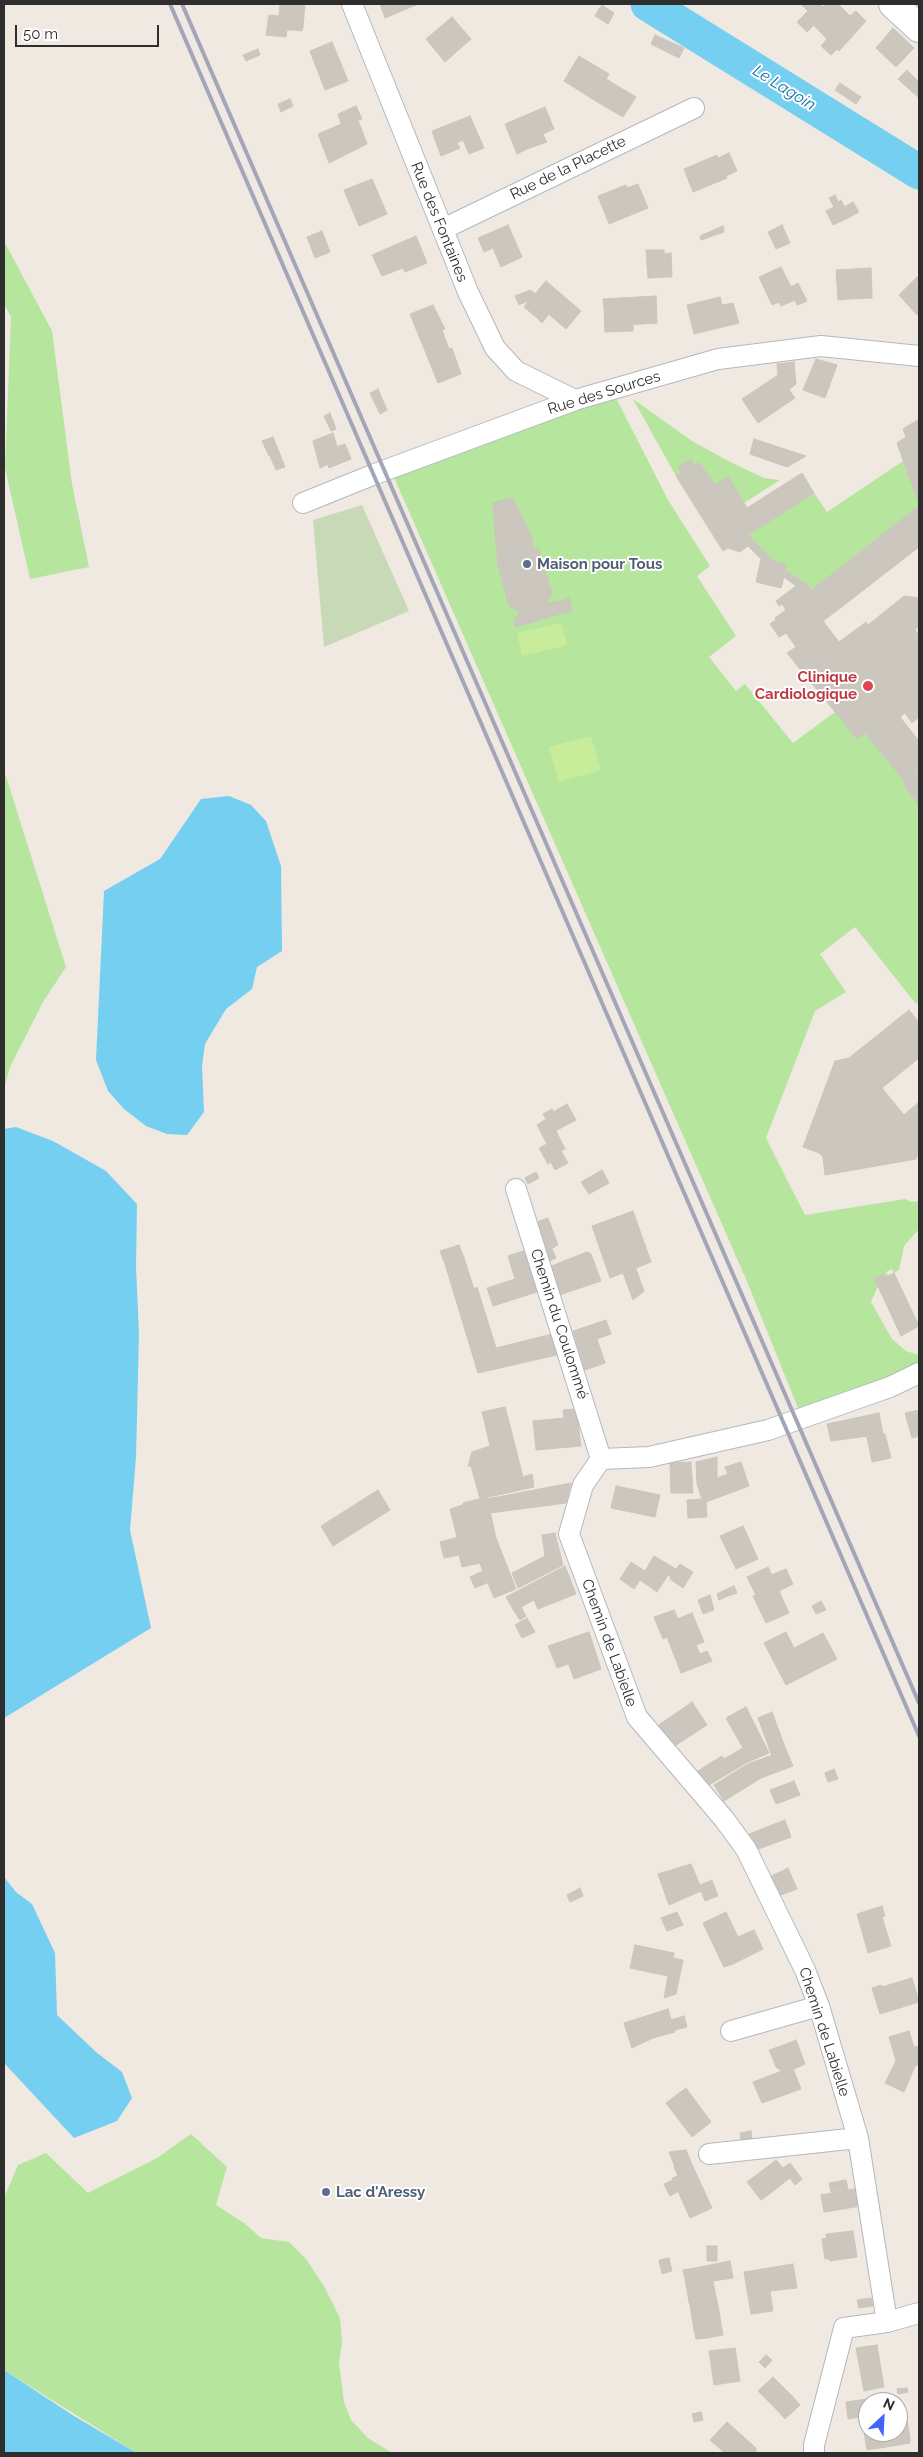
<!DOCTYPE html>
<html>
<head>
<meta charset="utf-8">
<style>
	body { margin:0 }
	#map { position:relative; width:923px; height:2457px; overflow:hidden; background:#efe9e1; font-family:Raleway,sans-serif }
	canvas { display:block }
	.frame { position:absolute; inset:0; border:5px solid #2e2e2e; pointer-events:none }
	.north { position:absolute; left:858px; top:2392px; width:50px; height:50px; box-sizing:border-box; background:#fff; border:1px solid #ababab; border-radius:50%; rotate:25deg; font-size:14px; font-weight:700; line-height:20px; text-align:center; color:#2e2e2e }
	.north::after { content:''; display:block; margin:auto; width:18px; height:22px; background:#4264fb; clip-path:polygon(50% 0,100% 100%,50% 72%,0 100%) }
	.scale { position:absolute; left:15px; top:25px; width:144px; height:22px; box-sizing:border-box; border:2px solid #2e2e2e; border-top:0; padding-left:6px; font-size:15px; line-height:18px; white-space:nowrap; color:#2e2e2e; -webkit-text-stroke:4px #fff; paint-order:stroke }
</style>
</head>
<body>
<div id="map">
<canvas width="923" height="2457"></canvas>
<div class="frame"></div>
<div class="north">N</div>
<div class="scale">50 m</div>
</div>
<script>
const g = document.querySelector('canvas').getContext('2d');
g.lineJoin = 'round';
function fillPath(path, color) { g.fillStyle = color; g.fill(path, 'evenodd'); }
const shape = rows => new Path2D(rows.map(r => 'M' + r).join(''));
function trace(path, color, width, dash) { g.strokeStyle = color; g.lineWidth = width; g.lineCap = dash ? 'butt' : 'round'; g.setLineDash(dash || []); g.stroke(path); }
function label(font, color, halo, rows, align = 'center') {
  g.font = font + ' Raleway,sans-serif'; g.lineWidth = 4; g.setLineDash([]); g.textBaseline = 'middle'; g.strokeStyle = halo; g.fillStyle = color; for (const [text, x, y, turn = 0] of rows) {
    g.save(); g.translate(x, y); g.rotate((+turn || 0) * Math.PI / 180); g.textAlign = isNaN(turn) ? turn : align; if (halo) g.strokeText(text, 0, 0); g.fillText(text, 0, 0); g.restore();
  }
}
const green = shape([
	[4,241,52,331,72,484,89,567,30,579,5,468,11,317,4,304],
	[614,394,668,500,710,566,697,576,736,636,709,657,736,691,745,684,793,743,835,712,857,739,865,733,906,783,903,786,919,805,919,1002,916,1004,855,927,820,954,846,992,815,1011,766,1138,805,1215,905,1199,911,1202,919,1201,919,1229,904,1246,899,1270,894,1273,892,1269,886,1272,888,1276,885,1278,883,1274,874,1278,878,1286,871,1302,892,1339,906,1351,919,1355,919,1367,848,1393,798,1408,746,1279,393,475],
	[633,399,692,441,732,463,764,478,780,480,744,503,728,478,715,485,699,462,694,466,691,459,678,467,681,473,676,476],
	[903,461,919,506,811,590,808,585,785,570,786,564,773,561,748,535,814,493,827,512],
	[4,770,66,967,43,1002,10,1067,4,1089],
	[191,2134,227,2167,216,2205,244,2223,261,2238,289,2242,306,2259,325,2288,340,2318,342,2342,339,2363,344,2402,351,2420,368,2438,392,2453,137,2453,4,2370,4,2198,18,2165,46,2153,88,2193,157,2158]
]);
const cemetery = shape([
	[362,505,409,611,324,647,313,520]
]);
const pitch = shape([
	[561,623,567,645,522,656,517,633],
	[591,736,601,770,559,782,549,747]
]);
const water = shape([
	[229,796,251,805,266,821,281,866,282,951,257,967,252,989,226,1009,205,1044,202,1066,204,1112,187,1135,167,1134,146,1126,124,1109,108,1091,96,1060,104,891,160,859,201,799],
	[16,1127,53,1141,106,1171,137,1204,136,1267,139,1334,136,1457,130,1530,151,1628,4,1718,4,1129],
	[4,1877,16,1892,32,1904,55,1953,57,2015,96,2052,122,2072,132,2098,117,2121,74,2138,4,2063],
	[4,2370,74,2416,137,2453,4,2453]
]);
const river = shape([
	[648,4,919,172]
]);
const building = shape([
	[280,4,305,4,303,27,294,26,293,30,287,30,286,37,266,35,269,15,279,16,280,4],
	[380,4,418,4,385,18,380,4],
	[801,4,820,4,823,7,826,4,838,4,850,16,856,11,866,21,839,51,837,49,831,55,821,46,827,39,804,15,808,11,801,4],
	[602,5,614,13,613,15,599,9,602,5],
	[599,9,613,15,608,24,595,16,599,9],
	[804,15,813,26,807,32,797,22,804,15],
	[452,17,471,39,445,62,426,39,452,17],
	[294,26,303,27,302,31,293,30,294,26],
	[893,28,914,48,896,67,876,48,893,28],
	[655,35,684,48,679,58,651,44,655,35],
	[332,42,348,81,325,90,310,51,332,42],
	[258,49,260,55,246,61,243,55,258,49],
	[579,56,589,62,586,67,576,61,579,56],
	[576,61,586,67,589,62,609,74,594,100,564,81,576,61],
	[907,70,919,82,919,98,898,79,907,70],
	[606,79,636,97,623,117,594,100,606,79],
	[840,83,861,97,856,104,835,90,840,83],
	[290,99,293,106,281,112,278,104,290,99],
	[356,106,362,119,358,120,367,144,329,163,318,134,341,124,338,114,356,106],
	[545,107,554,129,543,134,544,137,525,145,527,149,517,154,505,124,545,107],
	[470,116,484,148,469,154,463,140,457,143,460,148,441,156,432,131,470,116],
	[544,137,547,142,527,149,525,145,544,137],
	[729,153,737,171,726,176,727,178,693,192,684,169,717,155,718,158,729,153],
	[372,179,387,214,359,226,344,190,372,179],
	[638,184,648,208,609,224,598,196,626,185,627,188,638,184],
	[835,195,838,202,841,200,850,217,833,225,826,211,834,207,829,198,835,195],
	[853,202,859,212,850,217,844,207,853,202],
	[508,225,522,257,501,267,493,248,484,252,478,238,508,225],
	[782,225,790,243,776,249,768,232,782,225],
	[723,226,724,232,701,240,700,236,723,226],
	[322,231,330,252,315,258,307,237,322,231],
	[416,236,427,263,405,272,403,268,382,276,372,255,416,236],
	[646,250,664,250,666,277,648,278,646,250],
	[671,253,672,277,666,277,665,254,671,253],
	[781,267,791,287,798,283,807,301,797,305,795,300,781,306,779,302,772,305,759,277,781,267],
	[871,268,872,294,849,296,849,299,838,300,836,270,871,268],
	[917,277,919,279,919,312,917,315,899,295,917,277],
	[546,281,581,311,566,329,544,310,537,318,524,307,529,300,519,305,515,296,530,290,535,294,546,281],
	[872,294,872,298,849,299,849,296,872,294],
	[656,296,657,323,609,326,608,308,604,308,603,299,656,296],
	[720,297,722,305,733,303,739,323,694,334,687,305,720,297],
	[433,305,445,329,442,330,449,349,452,348,461,374,438,383,410,314,433,305],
	[604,308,608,308,609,326,633,324,633,331,605,332,604,308],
	[544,310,549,314,542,323,537,318,544,310],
	[816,359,837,365,825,398,803,390,816,359],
	[794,362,796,384,789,390,795,398,758,423,742,399,778,375,777,364,794,362],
	[378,389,387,410,380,414,370,393,378,389],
	[330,413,336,429,331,431,324,416,330,413],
	[919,419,919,505,897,443,906,437,903,429,919,419],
	[333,433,337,447,345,444,351,459,329,468,318,439,333,433],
	[273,437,279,452,269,456,262,441,273,437],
	[318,439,328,464,320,468,313,441,318,439],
	[754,439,806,456,787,467,750,454,754,439],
	[279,452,285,467,276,470,270,456,279,452],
	[691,459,694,466,699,462,715,485,728,477,747,508,802,473,814,493,748,535,773,561,786,564,785,570,808,585,811,590,819,584,839,609,823,621,839,642,866,622,868,625,904,596,919,598,919,626,915,630,919,635,919,717,912,723,905,713,900,717,919,741,919,772,906,783,865,733,857,739,787,653,796,647,786,633,779,637,775,631,781,626,775,618,786,610,782,604,779,606,776,601,796,586,784,577,781,588,756,582,761,559,748,546,740,552,728,548,723,551,676,476,681,473,678,467,691,459],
	[512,498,518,509,494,516,493,503,512,498],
	[919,506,919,547,839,609,819,584,919,506],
	[518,509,533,539,531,540,533,549,538,548,539,551,552,593,547,602,550,617,515,627,514,618,519,616,518,611,509,606,498,564,503,562,496,543,494,516,518,509],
	[496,543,503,562,498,564,496,543],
	[569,598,572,611,567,612,564,600,569,598],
	[564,600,567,612,551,616,548,603,564,600],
	[776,620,781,626,775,631,770,624,776,620],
	[919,773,919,805,903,785,919,773],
	[909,1010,919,1022,919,1058,882,1088,904,1115,919,1102,919,1151,916,1159,825,1175,823,1157,819,1153,803,1147,835,1061,849,1058,909,1010],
	[567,1104,576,1120,559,1129,556,1125,559,1123,553,1112,567,1104],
	[552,1109,559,1123,556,1125,559,1129,556,1131,565,1149,561,1151,568,1163,555,1170,551,1162,548,1164,539,1148,547,1144,537,1125,546,1119,543,1114,552,1109],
	[602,1170,609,1183,589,1194,581,1182,602,1170],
	[536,1172,539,1178,528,1184,525,1178,536,1172],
	[633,1211,651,1262,636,1268,617,1217,633,1211],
	[617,1217,644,1291,633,1300,623,1273,610,1278,592,1226,617,1217],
	[548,1218,558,1245,544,1253,534,1223,548,1218],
	[459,1245,464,1258,445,1264,440,1251,459,1245],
	[529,1249,543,1290,493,1306,487,1288,515,1279,508,1256,529,1249],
	[552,1249,556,1258,547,1262,544,1253,552,1249],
	[587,1252,591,1254,601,1281,559,1295,549,1267,587,1252],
	[464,1258,474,1289,477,1287,496,1348,556,1333,561,1354,478,1373,445,1264,464,1258],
	[894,1273,919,1326,901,1336,876,1282,894,1273],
	[883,1274,885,1278,876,1282,874,1278,883,1274],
	[606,1320,611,1334,597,1339,605,1363,585,1370,573,1331,606,1320],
	[505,1407,508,1418,485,1424,482,1412,505,1407],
	[576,1409,581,1446,536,1450,533,1421,564,1418,563,1410,576,1409],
	[919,1410,919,1436,912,1438,905,1413,919,1410],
	[879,1413,883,1434,831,1441,827,1424,879,1413],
	[508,1418,523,1477,532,1474,534,1487,480,1499,471,1466,468,1466,472,1452,490,1446,485,1424,508,1418],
	[883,1434,885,1434,891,1458,872,1462,867,1437,883,1434],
	[717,1457,717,1478,728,1474,725,1467,741,1462,749,1486,706,1502,707,1517,688,1518,687,1500,702,1499,697,1484,696,1462,717,1457],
	[691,1462,693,1493,671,1493,670,1463,691,1462],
	[571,1483,566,1503,490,1513,487,1499,571,1483],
	[616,1486,660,1495,655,1517,611,1508,616,1486],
	[378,1490,390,1510,333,1546,321,1526,378,1490],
	[487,1497,496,1538,516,1589,494,1598,474,1549,463,1503,487,1497],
	[463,1505,470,1534,457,1537,450,1509,463,1505],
	[743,1526,758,1559,736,1569,720,1536,743,1526],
	[555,1533,563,1565,518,1588,512,1573,545,1556,542,1535,555,1533],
	[470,1534,480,1563,462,1567,459,1555,444,1558,440,1542,470,1534],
	[654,1556,676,1569,680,1564,693,1572,683,1588,670,1579,671,1577,668,1575,657,1592,640,1580,634,1589,620,1579,631,1562,645,1571,654,1556],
	[565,1566,576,1594,538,1609,534,1600,514,1611,506,1597,565,1566],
	[768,1567,789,1613,766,1623,753,1596,756,1595,747,1577,768,1567],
	[786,1569,793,1584,779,1591,771,1575,786,1569],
	[483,1571,487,1583,475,1588,470,1577,483,1571],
	[734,1586,737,1593,728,1596,725,1590,734,1586],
	[725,1590,728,1596,719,1600,717,1594,725,1590],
	[710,1595,714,1610,703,1614,698,1600,710,1595],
	[821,1601,826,1610,816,1614,812,1606,821,1601],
	[521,1607,526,1616,520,1620,514,1611,521,1607],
	[674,1610,678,1619,658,1627,654,1617,674,1610],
	[692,1613,704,1642,696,1645,700,1654,707,1651,712,1661,681,1673,667,1637,663,1639,658,1627,692,1613],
	[527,1618,535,1632,522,1638,515,1625,527,1618],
	[589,1632,601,1669,574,1679,565,1654,553,1658,548,1646,589,1632],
	[786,1632,794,1648,823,1633,837,1659,786,1685,764,1643,786,1632],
	[565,1654,568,1664,557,1668,553,1658,565,1654],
	[692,1702,707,1725,673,1747,656,1727,692,1702],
	[746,1707,769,1753,748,1762,709,1785,696,1772,722,1756,724,1759,743,1748,726,1718,746,1707],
	[772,1712,786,1750,772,1756,758,1718,772,1712],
	[786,1750,793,1766,761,1778,724,1801,714,1785,748,1764,786,1750],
	[834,1769,838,1779,828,1782,825,1773,834,1769],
	[794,1781,800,1795,776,1804,770,1790,794,1781],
	[785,1820,791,1837,756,1850,749,1834,785,1820],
	[691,1864,700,1885,712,1880,718,1896,705,1901,701,1891,669,1905,658,1874,691,1864],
	[788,1868,797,1889,789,1892,780,1872,788,1868],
	[780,1872,789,1892,778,1896,769,1877,780,1872],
	[580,1888,583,1896,570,1902,567,1895,580,1888],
	[882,1906,885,1916,882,1917,891,1946,868,1953,857,1914,882,1906],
	[677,1912,683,1925,667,1931,661,1918,677,1912],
	[726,1912,738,1937,754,1930,763,1949,733,1964,729,1955,720,1959,703,1923,726,1912],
	[635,1945,674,1953,673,1958,683,1960,676,1994,664,1998,668,1976,630,1968,635,1945],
	[729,1955,733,1964,724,1967,720,1959,729,1955],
	[912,1978,919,2002,880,2014,872,1988,881,1985,882,1987,912,1978],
	[668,2009,675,2032,653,2038,632,2048,624,2023,668,2009],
	[684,2016,687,2027,675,2030,671,2020,684,2016],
	[909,2031,914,2047,919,2046,919,2064,915,2066,904,2092,885,2083,896,2061,889,2037,909,2031],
	[796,2040,805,2064,794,2069,784,2045,796,2040],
	[784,2045,787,2053,773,2059,769,2050,784,2045],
	[787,2053,801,2089,762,2103,753,2082,782,2071,776,2067,773,2059,787,2053],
	[686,2088,711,2122,692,2137,666,2103,686,2088],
	[751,2131,752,2143,741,2144,740,2133,751,2131],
	[686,2150,690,2160,675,2167,669,2152,686,2150],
	[690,2160,712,2208,690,2218,672,2178,678,2176,674,2167,690,2160],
	[776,2160,783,2168,790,2163,802,2179,795,2185,790,2178,768,2195,754,2177,776,2160],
	[754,2177,768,2195,761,2200,747,2182,754,2177],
	[673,2180,679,2191,670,2196,664,2184,673,2180],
	[846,2180,848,2189,831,2192,829,2183,846,2180],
	[859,2188,861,2206,824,2212,821,2195,859,2188],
	[853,2231,857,2257,830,2261,826,2234,853,2231],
	[826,2238,829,2259,825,2259,822,2239,826,2238],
	[707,2246,717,2246,717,2261,707,2261,707,2246],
	[669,2258,672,2271,662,2274,659,2260,669,2258],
	[730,2261,733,2278,713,2281,716,2297,689,2302,686,2284,692,2283,690,2269,730,2261],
	[793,2264,797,2288,770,2291,773,2311,751,2314,744,2272,793,2264],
	[690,2269,692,2283,686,2284,683,2270,690,2269],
	[716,2297,717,2300,690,2305,689,2302,716,2297],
	[871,2298,873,2306,859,2308,857,2300,871,2298],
	[717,2300,723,2335,707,2338,705,2328,694,2330,690,2305,717,2300],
	[705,2328,707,2338,696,2339,694,2330,705,2328],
	[877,2345,884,2387,864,2391,856,2348,877,2345],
	[735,2348,740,2381,714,2385,709,2351,735,2348],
	[766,2355,772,2360,765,2368,759,2362,766,2355],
	[773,2377,792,2396,777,2410,758,2391,773,2377],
	[907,2388,908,2392,898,2394,897,2389,907,2388],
	[792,2396,800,2405,785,2419,777,2410,792,2396],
	[881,2397,882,2402,868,2402,868,2432,898,2432,898,2411,905,2409,910,2437,897,2439,898,2445,880,2448,879,2442,866,2444,863,2424,866,2424,865,2416,848,2419,846,2402,881,2397],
	[701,2412,703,2420,694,2422,692,2414,701,2412],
	[727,2422,756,2448,756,2453,725,2453,710,2440,727,2422],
	[910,2437,910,2443,898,2445,897,2439,910,2437],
	[879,2442,880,2448,867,2450,866,2444,879,2442]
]);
const street = shape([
	[352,4,468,292,495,348,516,371,575,400],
	[443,229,694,108],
	[303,503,375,474,575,400,718,359,821,346,919,356],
	[516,1189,601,1459],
	[731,2031,819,2006],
	[709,2154,858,2138],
	[887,2322,919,2313],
	[814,2453,814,2445,844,2328,887,2322,858,2138,819,2006,805,1970,746,1849,724,1819,637,1717,569,1534,583,1485,601,1459,649,1457,768,1430,890,1387,919,1373]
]);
const secondary = shape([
	[893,4,919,28]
]);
const rail = shape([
	[170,4,919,1736],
	[182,4,919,1703]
]);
const markers = [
	[527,564,5,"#5c6f8a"],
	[868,686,6,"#e0444e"],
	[326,2192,5,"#5c6f8a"]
];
const streetNames = [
	["Rue de la Placette",568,168,-26],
	["Rue des Fontaines",439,222,68],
	["Rue des Sources",604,393,-17],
	["Chemin du Coulommé",559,1324,72],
	["Chemin de Labielle",609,1643,70],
	["Chemin de Labielle",824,2032,72]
];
const serviceNames = [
	["Maison pour Tous",537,564],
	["Lac d'Aressy",336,2192]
];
const healthNames = [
	["Clinique",857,677],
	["Cardiologique",857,694]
];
const waterNames = [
	["Le Lagoin",784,88,32]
];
fillPath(green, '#b6e59e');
fillPath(cemetery, '#c8d9b8');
fillPath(pitch, '#c9ec9a');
fillPath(water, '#75cff0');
trace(river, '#75cff0', 35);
fillPath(building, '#cbc7bf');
trace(building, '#cbc5ba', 1);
trace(street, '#b4b7c1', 22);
trace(secondary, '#b4b7c1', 30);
trace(street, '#fff', 20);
trace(secondary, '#fff', 28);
trace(rail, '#a3a6b8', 4);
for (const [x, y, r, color] of markers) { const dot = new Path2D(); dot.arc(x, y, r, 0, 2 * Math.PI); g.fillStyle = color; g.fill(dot); trace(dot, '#fff', 2); }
label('15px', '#2e2e2e', '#fff', streetNames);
label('bold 15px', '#4e5e75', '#fff', serviceNames, 'left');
label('bold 15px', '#be3a42', '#fff', healthNames, 'right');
label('italic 16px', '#0d6fa3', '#fff', waterNames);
</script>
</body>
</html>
